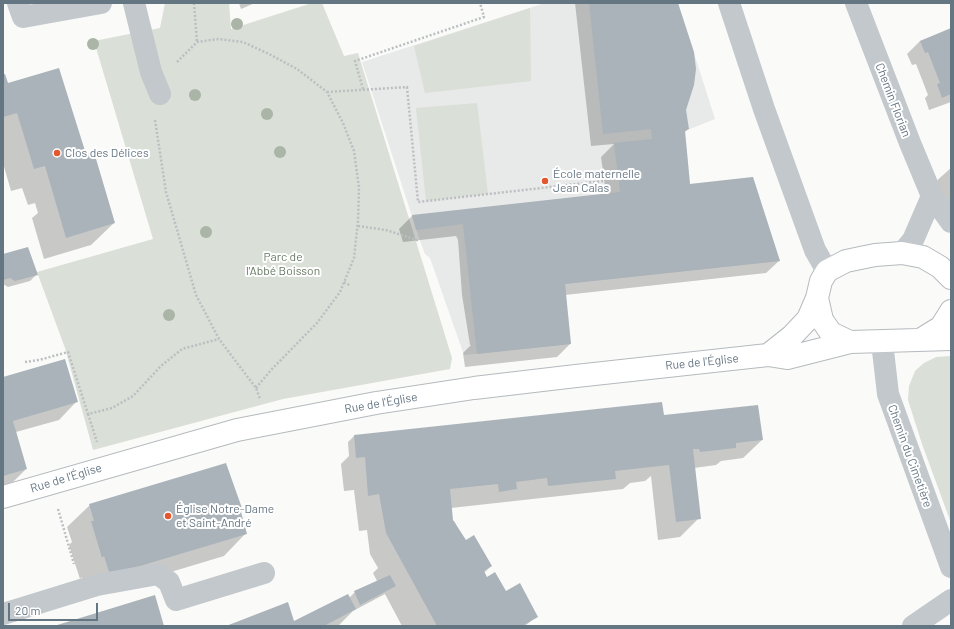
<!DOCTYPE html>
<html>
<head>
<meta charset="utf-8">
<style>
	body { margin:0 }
	#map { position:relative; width:954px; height:629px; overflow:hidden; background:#fafaf8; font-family:Barlow,sans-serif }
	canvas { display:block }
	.frame { position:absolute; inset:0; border:4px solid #657683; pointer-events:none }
	.scale { position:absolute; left:8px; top:603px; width:90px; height:18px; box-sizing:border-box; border:2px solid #657683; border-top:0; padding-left:5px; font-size:12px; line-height:14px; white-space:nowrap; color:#657683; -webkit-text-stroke:3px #fff; paint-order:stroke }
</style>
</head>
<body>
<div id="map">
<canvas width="954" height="629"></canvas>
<div class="frame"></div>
<div class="scale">20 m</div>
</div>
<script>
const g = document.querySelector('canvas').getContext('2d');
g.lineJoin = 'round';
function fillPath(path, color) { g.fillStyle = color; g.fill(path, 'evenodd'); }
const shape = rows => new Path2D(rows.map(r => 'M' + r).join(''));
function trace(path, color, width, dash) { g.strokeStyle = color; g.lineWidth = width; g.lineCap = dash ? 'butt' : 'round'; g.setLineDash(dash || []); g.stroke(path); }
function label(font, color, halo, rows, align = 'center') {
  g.font = font + ' Barlow,sans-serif'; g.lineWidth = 4; g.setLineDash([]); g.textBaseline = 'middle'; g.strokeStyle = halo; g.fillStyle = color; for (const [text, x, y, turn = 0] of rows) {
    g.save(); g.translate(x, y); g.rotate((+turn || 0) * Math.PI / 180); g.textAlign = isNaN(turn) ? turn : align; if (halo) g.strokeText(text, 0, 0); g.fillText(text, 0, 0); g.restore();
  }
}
const built = shape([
	[545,3,678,3,715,119,685,131,690,184,753,177,780,261,565,284,571,344,464,355,430,258,425,254,420,241,362,62]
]);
const green = shape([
	[165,3,229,3,231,29,312,3,322,3,344,56,358,53,452,358,450,369,283,399,93,450,65,348,37,272,153,239,94,41,160,28],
	[530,8,531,81,425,93,414,46],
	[477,103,488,194,426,201,416,108],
	[951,356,951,523,922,444,908,400,909,386,915,371,924,363,936,357]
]);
const shadow = shape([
	[239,3,255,3,241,9],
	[575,3,677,3,685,110,688,129,684,133,689,185,779,261,766,273,565,295,570,344,557,357,465,367,463,353,471,345,470,345,462,295,458,240,456,236,403,242,399,229,412,216,606,194,601,157,614,144,591,146],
	[951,29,951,102,929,110,925,98,928,95,916,64,912,65,907,54,920,41],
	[3,76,7,84,85,155,114,223,91,245,44,259,32,218,38,213,35,203,28,205,22,188,11,191,3,163],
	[951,168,951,210,934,183],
	[3,255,36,275,30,281,8,287,3,284],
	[3,378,77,401,59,420,16,432,26,469,13,482,3,485],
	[663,417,762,440,743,458,721,461,716,465,694,468,698,519,680,537,658,540,651,476,645,481,630,483,623,489,451,508,451,521,454,521,466,542,491,566,484,573,487,578,537,616,525,626,402,626,385,594,353,611,338,626,228,626,294,622,349,598,354,593,377,581,373,573,378,568,370,554,367,530,359,531,354,490,344,491,341,464,349,456,348,442,354,436],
	[90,505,242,511,240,513,246,533,224,556,88,597,82,577,80,579,69,545,72,542,67,527]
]);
const building = shape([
	[589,3,678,3,694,52,696,69,694,85,686,110,689,129,685,131,690,184,753,177,780,261,565,284,571,344,477,354,463,224,416,230,412,215,620,192,614,143,652,139,651,129,603,134],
	[951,28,951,94,942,98,937,84,940,83,928,52,925,53,920,41],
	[59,68,86,154,94,152,115,223,66,238,45,166,34,169,17,113,3,117,3,74,5,74,8,83],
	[28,247,38,275,15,281,10,278,3,280,3,254],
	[65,359,78,402,13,421,27,469,3,476,3,377],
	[662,402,664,415,758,405,763,440,736,443,736,448,700,452,699,449,693,449,701,519,676,522,669,465,615,471,616,479,548,486,547,478,516,482,517,489,499,492,498,484,450,489,453,520,466,540,474,535,492,566,484,571,487,577,495,572,506,591,520,583,538,617,522,626,437,626,386,533,379,494,368,496,365,457,356,458,354,435],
	[226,463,243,511,241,512,247,534,110,575,104,556,102,558,91,521,94,521,89,504],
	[390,575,396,586,360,605,354,591],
	[348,594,356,609,324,626,226,626,288,602,294,621],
	[155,595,164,626,54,626]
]);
const path = shape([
	[194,3,197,42],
	[177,62,197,42,218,39,243,42,269,54,297,69,327,92,343,123,354,151,359,188,358,221,354,258,340,292,317,323,271,370,256,388],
	[363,89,355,61,484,17,480,3],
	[327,92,407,87,418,202,612,180],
	[155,120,166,192,196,295,219,339,256,388,260,399],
	[358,226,386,230,420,241],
	[344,282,351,286],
	[25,362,39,360,68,352,88,414,112,408,133,396,161,366,182,349,219,339],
	[88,414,97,442],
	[58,509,74,564]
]);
const minor = shape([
	[18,3,23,17,101,3],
	[134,3,151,72,160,94],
	[729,3,764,109,815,250,827,271],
	[856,3,910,143,932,196,951,222],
	[902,253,913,240,932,196],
	[882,342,888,394,951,567],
	[3,614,97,585,158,574,169,582,176,600,264,573],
	[913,626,951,600]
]);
const major = shape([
	[951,278,940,267,923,257,902,253,875,255,846,261,827,271,821,281,817,298,822,320,831,333,850,342,951,339],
	[920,340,941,327,951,311],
	[768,355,792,336,808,319,817,298],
	[3,497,237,430,376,403,474,388,576,376,768,355,787,358,850,342]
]);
const trees = [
	[237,24],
	[93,44],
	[195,95],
	[267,114],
	[280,152],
	[206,232],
	[169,315]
];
const markers = [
	[57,153,4,"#e4572e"],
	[545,181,4,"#e4572e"],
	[168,516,4,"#e4572e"]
];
const streetNames = [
	["Chemin Florian",893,100,69],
	["Rue de l'Église",702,362,-6],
	["Rue de l'Église",381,403,-10],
	["Chemin du Cimetière",910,456,70],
	["Rue de l'Église",66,478,-17]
];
const poiNames = [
	["Clos des Délices",65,153],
	["École maternelle",553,174],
	["Jean Calas",553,188],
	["Église Notre-Dame",176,509],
	["et Saint-André",176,523]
];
const parkNames = [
	["Parc de",283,257],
	["l'Abbé Boisson",283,271]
];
fillPath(built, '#e8e9e9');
fillPath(green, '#dadfd7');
fillPath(shadow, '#0003');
fillPath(building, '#aab3b9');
trace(major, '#b5babe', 24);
trace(path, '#bbbfc2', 2.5, [2, 2]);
trace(minor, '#c3c8cc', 22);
trace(major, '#fff', 22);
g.fillStyle = '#aab4a7';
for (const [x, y] of trees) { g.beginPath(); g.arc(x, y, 6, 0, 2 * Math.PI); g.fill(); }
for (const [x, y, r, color] of markers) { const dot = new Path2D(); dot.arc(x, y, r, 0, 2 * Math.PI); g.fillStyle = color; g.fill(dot); trace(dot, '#fff', 1.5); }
label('12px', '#657683', '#fff', streetNames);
label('12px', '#657683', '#fff', poiNames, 'left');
label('12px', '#687a64', '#fff', parkNames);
</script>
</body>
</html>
